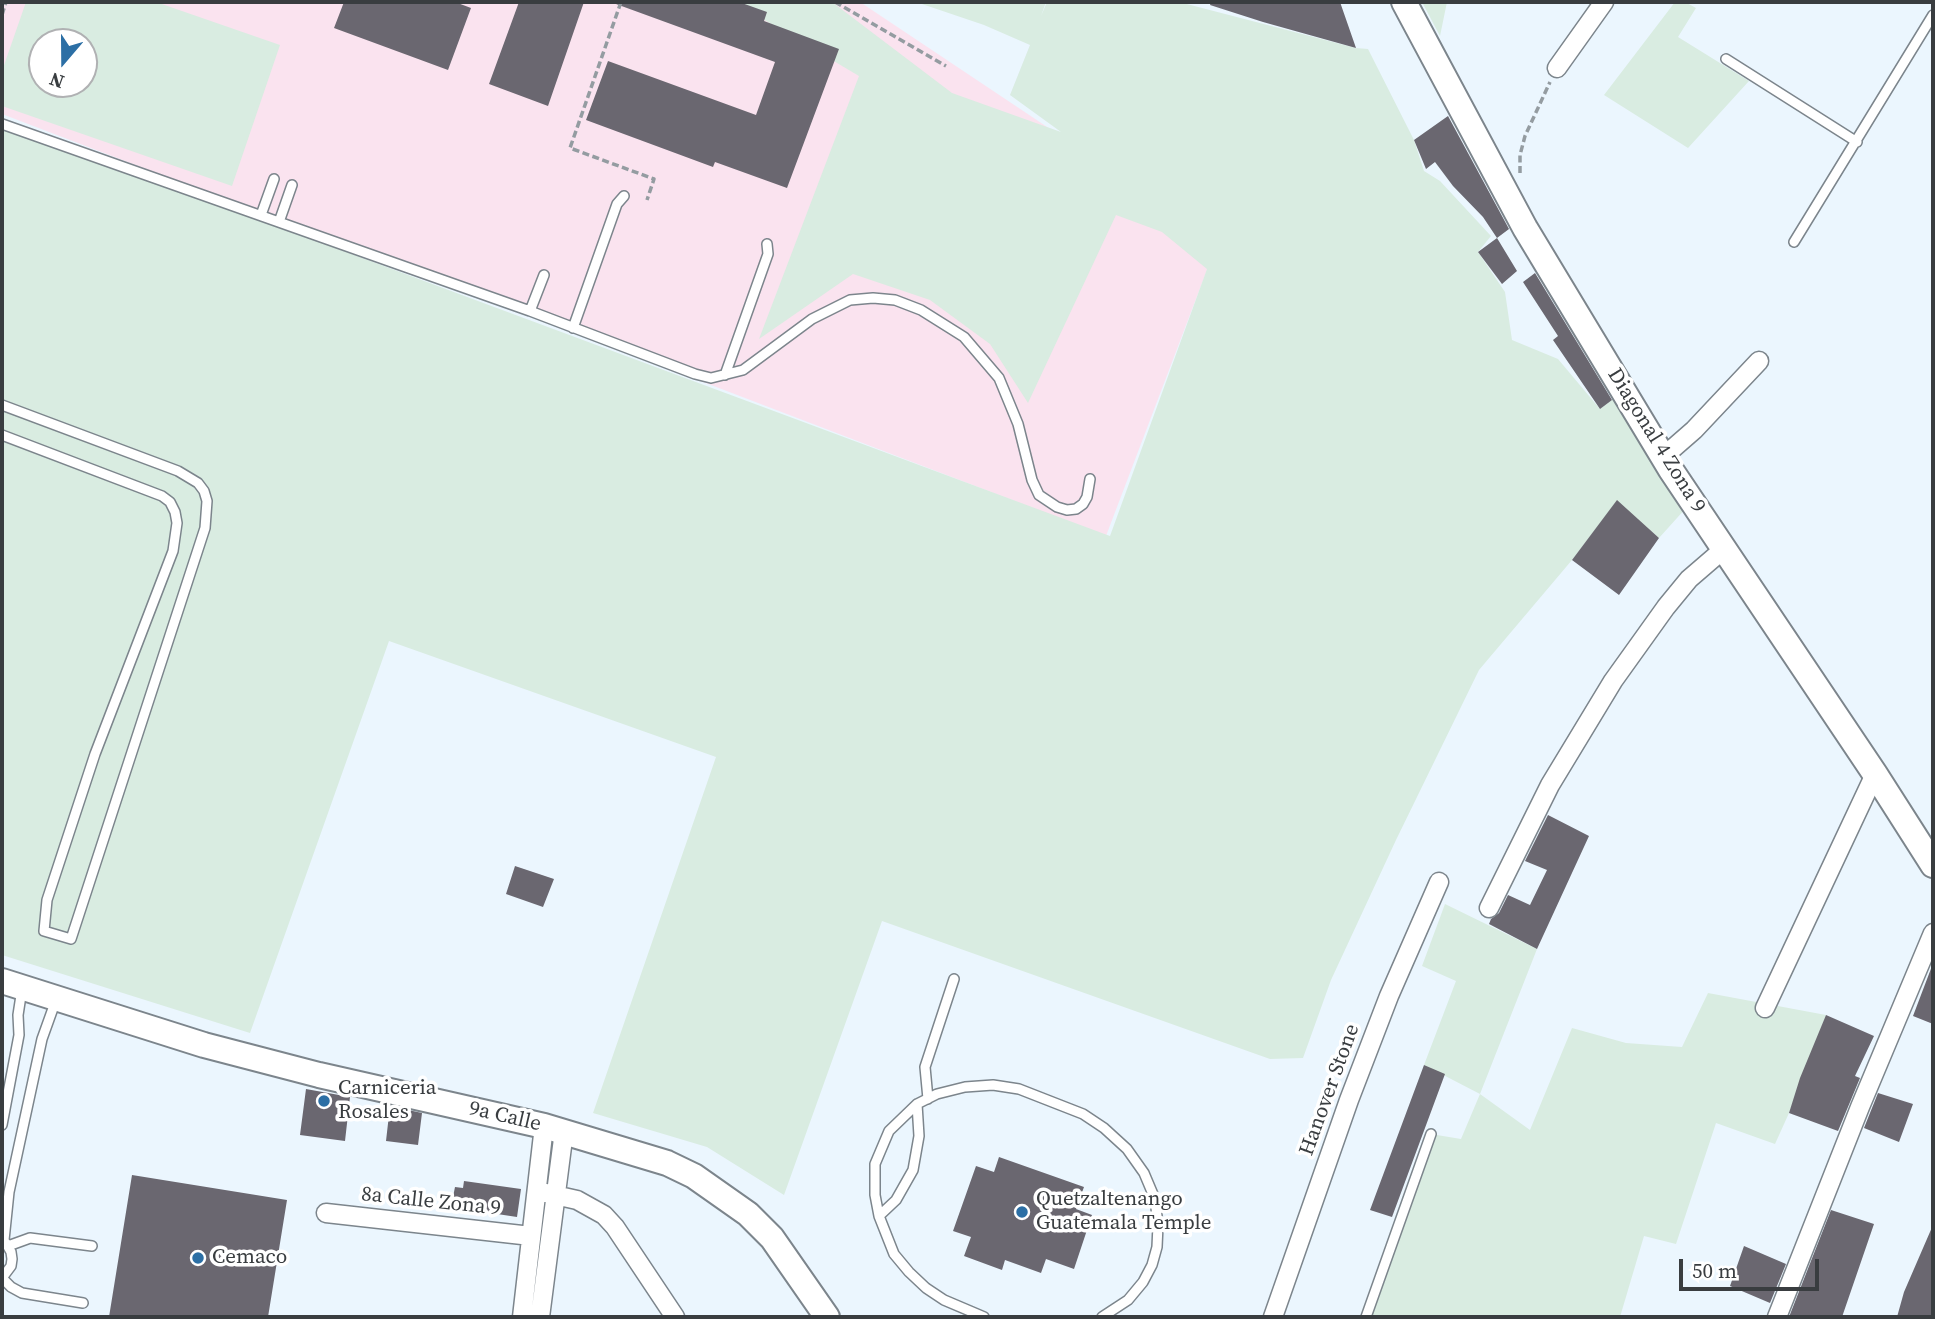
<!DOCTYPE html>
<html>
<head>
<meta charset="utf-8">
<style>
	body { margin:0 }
	#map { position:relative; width:1935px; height:1319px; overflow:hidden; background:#ebf6fe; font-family:"Source Serif 4",serif }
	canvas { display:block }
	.frame { position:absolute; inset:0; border:4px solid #393d40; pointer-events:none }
	.north { position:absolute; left:28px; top:28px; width:70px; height:70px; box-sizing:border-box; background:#fff; border:2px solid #b0b1b3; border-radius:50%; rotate:200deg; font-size:19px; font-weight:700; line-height:28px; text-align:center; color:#393d40 }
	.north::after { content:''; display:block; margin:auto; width:24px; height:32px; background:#2c6fa5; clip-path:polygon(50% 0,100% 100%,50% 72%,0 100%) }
	.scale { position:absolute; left:1679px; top:1259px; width:140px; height:32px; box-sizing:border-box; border:4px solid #393d40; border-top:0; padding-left:9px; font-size:21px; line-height:24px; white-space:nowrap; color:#393d40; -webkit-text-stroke:5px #fff; paint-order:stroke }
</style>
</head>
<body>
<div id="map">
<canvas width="1935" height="1319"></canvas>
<div class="frame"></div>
<div class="north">N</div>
<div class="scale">50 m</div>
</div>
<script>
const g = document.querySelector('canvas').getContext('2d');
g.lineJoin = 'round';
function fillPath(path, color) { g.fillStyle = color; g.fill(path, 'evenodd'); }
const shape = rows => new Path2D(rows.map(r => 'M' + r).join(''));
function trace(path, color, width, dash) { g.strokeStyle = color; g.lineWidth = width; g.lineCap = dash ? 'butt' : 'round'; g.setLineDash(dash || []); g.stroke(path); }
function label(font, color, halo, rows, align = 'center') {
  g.font = font + ' "Source Serif 4",serif'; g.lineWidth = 7; g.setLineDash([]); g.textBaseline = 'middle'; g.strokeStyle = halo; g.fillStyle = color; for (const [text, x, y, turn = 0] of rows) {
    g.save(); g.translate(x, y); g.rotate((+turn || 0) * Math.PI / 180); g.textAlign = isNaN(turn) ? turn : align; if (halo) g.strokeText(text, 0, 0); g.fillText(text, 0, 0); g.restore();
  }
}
const education = shape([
	[2,2,860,2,1218,241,1106,536,2,114],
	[42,42,84,42,84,84,42,84]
]);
const green = shape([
	[26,2,156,2,280,45,232,186,2,106,2,71],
	[42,42,84,42,84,84,42,84],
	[734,2,832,2,952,93,1061,132,1010,95,1030,45,984,25,916,2,1046,2,1041,16,1047,2,1179,2,1356,48,1368,49,1414,140,1424,171,1440,181,1491,236,1478,252,1505,292,1512,340,1558,359,1600,409,1617,396,1686,508,1659,538,1617,501,1572,560,1479,670,1396,840,1331,980,1303,1058,1270,1059,882,921,784,1195,707,1147,593,1113,716,757,389,641,250,1033,2,955,2,124,1110,536,1207,269,1162,232,1116,215,1028,403,990,344,930,300,853,274,759,339,859,76],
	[1422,2,1447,2,1440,36],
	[1675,2,1685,2,1696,8,1678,37,1749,81,1688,148,1604,95],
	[1445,904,1537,949,1480,1094,1530,1130,1572,1028,1626,1043,1682,1047,1708,993,1826,1015,1789,1113,1775,1144,1716,1123,1676,1244,1644,1236,1620,1317,1366,1317,1431,1134,1461,1139,1480,1094,1424,1065,1456,981,1422,966]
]);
const building = shape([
	[344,2,455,2,471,8,448,70,334,28],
	[519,2,584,2,548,106,489,84],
	[616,2,739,2,767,12,764,21,839,49,787,188,715,162,713,167,586,120,608,61,756,115,775,62,616,4],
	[1211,2,1340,2,1356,48,1263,22,1210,5],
	[1448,116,1509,229,1497,238,1483,217,1453,186,1435,162,1426,169,1414,140],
	[1497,238,1517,271,1502,284,1478,252],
	[1535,273,1612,400,1600,409,1553,340,1558,336,1523,282],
	[1617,500,1659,538,1619,595,1572,560],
	[1548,815,1589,836,1537,949,1489,924,1491,919,1499,913,1508,895,1530,905,1547,870,1525,861],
	[515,866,554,879,543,907,506,894],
	[1932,966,1933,966,1933,1024,1913,1016],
	[1826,1015,1874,1036,1855,1076,1860,1078,1838,1131,1789,1113,1800,1078],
	[1424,1065,1445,1074,1392,1217,1370,1210],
	[306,1089,350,1097,345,1141,300,1135],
	[1878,1093,1913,1104,1899,1142,1864,1128],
	[390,1106,422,1113,418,1145,386,1141],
	[999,1157,1084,1187,1076,1209,1092,1215,1074,1269,1046,1259,1041,1273,1005,1260,1002,1270,964,1256,971,1237,953,1231,976,1166,994,1172],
	[132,1175,287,1200,268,1317,109,1317],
	[464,1181,521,1189,517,1217,451,1207,455,1187,463,1188],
	[1831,1210,1874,1224,1842,1317,1789,1317],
	[1933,1225,1933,1317,1897,1317,1904,1292],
	[1744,1246,1786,1264,1770,1303,1730,1286]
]);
const path = shape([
	[621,2,570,148,654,179,647,200],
	[835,2,946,66],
	[2,15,6,2],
	[1520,173,1520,155,1525,136,1550,82]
]);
const lane = shape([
	[1726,59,1857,142],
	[2,124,530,311,695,374,711,378,743,370,812,319,850,300,873,298,895,300,921,310,964,337,999,378,1018,424,1032,480,1039,495,1057,507,1067,510,1076,509,1083,504,1087,497,1090,479],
	[261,215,274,179],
	[279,222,292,185],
	[1794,242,1933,15],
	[530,311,544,275],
	[573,328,617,204,624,196],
	[725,375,768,254,767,244],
	[2,405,178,471,198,483,204,491,207,501,205,528,71,939,44,931,47,900,95,754,173,551,177,523,175,512,170,502,162,496,2,435],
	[928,1099,925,1067,954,979],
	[2,1125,19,1035,18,1015,22,989],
	[879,1216,896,1200,913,1170,919,1136,917,1104],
	[4,1240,9,1192,42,1039,56,1000],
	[8,1246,30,1238,92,1246],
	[2,1278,11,1287,22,1293,83,1303],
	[2,1278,11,1266,12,1259,11,1252,6,1243],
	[984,1317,944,1300,926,1288,909,1272,894,1254,879,1216,875,1195,875,1164,889,1131,917,1104,937,1094,965,1087,993,1085,1019,1089,1083,1114,1104,1128,1127,1149,1144,1173,1155,1199,1158,1225,1157,1247,1152,1265,1143,1282,1128,1300,1102,1317],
	[1366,1317,1431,1134]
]);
const street = shape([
	[1557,68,1604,2],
	[1663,457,1694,430,1759,361],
	[1489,908,1550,785,1613,681,1666,607,1689,579,1725,548],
	[1765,1008,1875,774],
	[537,1191,577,1200,604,1215,615,1227,675,1317],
	[326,1213,531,1236],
	[522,1317,544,1126],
	[540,1317,564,1131],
	[1273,1317,1349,1100,1389,996,1439,882],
	[1777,1317,1860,1107,1933,933]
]);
const secondary = shape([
	[1404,2,1525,228,1671,470,1875,774,1933,865],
	[2,981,204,1045,319,1075,544,1126,667,1163,694,1176,748,1214,772,1238,827,1317]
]);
const markers = [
	[324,1101,7,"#2c6fa5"],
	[1022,1212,7,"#2c6fa5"],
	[198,1258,7,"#2c6fa5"]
];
const streetNames = [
	["Diagonal 4 Zona 9",1656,441,58],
	["Hanover Stone",1330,1090,-70],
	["9a Calle",505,1117,13],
	["8a Calle Zona 9",431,1202,6]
];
const poiNames = [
	["Carniceria",338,1089],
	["Rosales",338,1113],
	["Quetzaltenango",1036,1200],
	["Guatemala Temple",1036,1224],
	["Cemaco",212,1258]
];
fillPath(education, '#fae3ef');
fillPath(green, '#d9ece1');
fillPath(building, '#6a6770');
trace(lane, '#7c858c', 12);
trace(street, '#7c858c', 21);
trace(secondary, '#7c858c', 28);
trace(path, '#949ca1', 3.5, [7, 3.5]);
trace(lane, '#fff', 9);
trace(street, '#fff', 18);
trace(secondary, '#fff', 24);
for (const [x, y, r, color] of markers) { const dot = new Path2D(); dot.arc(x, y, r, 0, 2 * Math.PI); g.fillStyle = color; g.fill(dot); trace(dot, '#fff', 2.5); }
label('21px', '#393d40', '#fff', streetNames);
label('21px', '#393d40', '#fff', poiNames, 'left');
</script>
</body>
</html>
